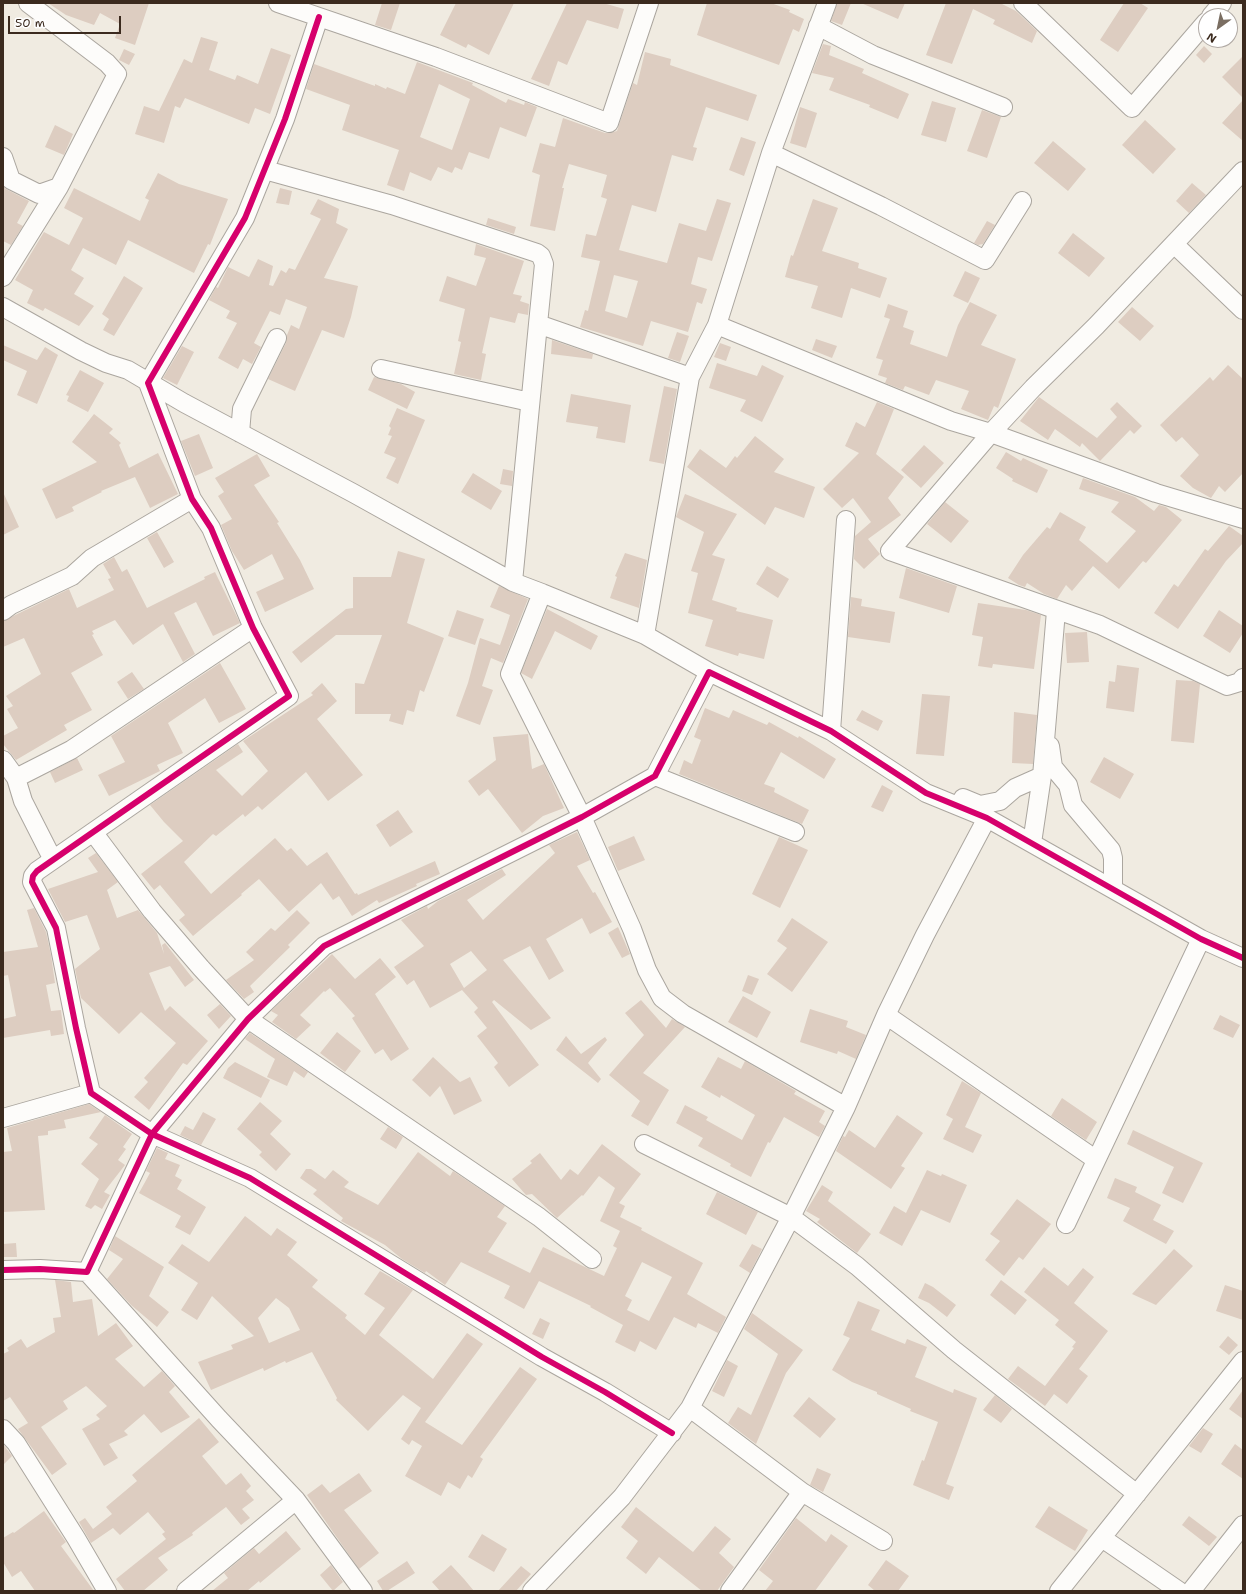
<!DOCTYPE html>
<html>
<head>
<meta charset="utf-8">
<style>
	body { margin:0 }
	#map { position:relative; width:1246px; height:1594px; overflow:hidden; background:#f0ebe1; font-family:"Shantell Sans",sans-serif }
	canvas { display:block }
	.frame { position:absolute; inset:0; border:4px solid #3b2a1e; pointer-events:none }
	.north { position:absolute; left:1198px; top:8px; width:40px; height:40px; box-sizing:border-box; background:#fff; border:1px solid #b1aaa5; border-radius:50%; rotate:213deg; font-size:11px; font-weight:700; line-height:16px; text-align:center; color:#3b2a1e }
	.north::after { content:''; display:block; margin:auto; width:14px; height:18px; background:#7a6e62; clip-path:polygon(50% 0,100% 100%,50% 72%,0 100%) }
	.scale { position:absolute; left:8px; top:16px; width:113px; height:18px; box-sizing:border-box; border:2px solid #3b2a1e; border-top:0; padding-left:5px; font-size:12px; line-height:14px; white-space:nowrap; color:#3b2a1e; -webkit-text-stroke:3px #fff; paint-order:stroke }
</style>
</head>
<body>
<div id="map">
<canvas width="1246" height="1594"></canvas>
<div class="frame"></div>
<div class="north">N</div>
<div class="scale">50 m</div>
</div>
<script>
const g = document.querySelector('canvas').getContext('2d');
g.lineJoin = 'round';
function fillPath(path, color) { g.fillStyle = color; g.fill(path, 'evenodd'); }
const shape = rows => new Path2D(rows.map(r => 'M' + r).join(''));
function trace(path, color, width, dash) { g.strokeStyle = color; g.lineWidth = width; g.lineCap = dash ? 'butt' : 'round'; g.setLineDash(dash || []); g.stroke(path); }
const building = shape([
	[48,3,149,3,135,45,115,38,120,24,100,13,94,25,66,15],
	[382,3,400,3,391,30,375,25],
	[456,3,514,3,489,55,468,44,466,48,440,35],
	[567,3,603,3,624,9,618,29,587,20,567,65,558,61,549,86,531,79],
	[707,3,771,3,790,10,789,12,804,19,799,32,793,29,779,65,697,35],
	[837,3,851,3,842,25,831,21],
	[861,3,905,3,898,19],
	[946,3,1000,3,1016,11,1037,31,1032,43,993,24,995,20,973,9,952,64,926,55],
	[1124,3,1140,3,1148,8,1118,52,1100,40],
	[201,37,218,42,209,70,235,80,237,75,258,84,271,48,291,55,270,114,255,108,249,124,185,98,180,108,175,106,164,143,135,134,144,106,159,111,184,59,192,63],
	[823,44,831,46,829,55,864,69,862,73,909,94,898,119,869,107,870,105,829,90,834,78,812,73],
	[1204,46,1212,54,1204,63,1196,55],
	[124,49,135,54,129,65,119,60],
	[645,52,671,59,670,65,757,95,748,121,706,107,693,147,697,148,693,161,672,155,656,212,632,205,619,250,667,263,679,223,706,231,717,199,731,203,712,261,698,257,691,284,707,289,702,304,697,302,688,332,651,321,643,346,580,327,585,310,588,311,600,261,581,257,586,234,596,236,607,199,601,197,607,175,569,164,562,188,564,188,555,231,530,226,540,175,532,172,540,143,555,147,563,118,605,133,610,133,617,131,633,83,637,85],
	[614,275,638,281,627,318,605,311],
	[1243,56,1243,98,1222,77],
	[417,62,473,83,472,85,506,103,508,99,524,105,525,102,537,107,526,137,500,127,489,159,469,152,462,170,455,167,452,173,438,167,431,181,410,172,404,191,387,185,399,150,342,130,350,105,306,89,314,64,375,86,375,84,386,89,387,87,405,94],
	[439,84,470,99,452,150,420,137],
	[1243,100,1243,141,1222,123],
	[932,101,956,108,946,142,921,135],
	[800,107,817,113,806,148,790,143],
	[982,110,1001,117,987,158,967,151],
	[1145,120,1176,149,1153,174,1122,145],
	[55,125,73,134,64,155,45,147],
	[741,137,756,142,744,176,729,170],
	[1053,141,1086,169,1068,191,1034,163],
	[158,173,179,184,228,199,210,245,208,244,194,273,128,240,116,265,83,248,71,270,84,278,74,294,94,306,79,326,45,308,43,311,27,303,33,290,15,280,44,232,69,245,83,218,64,208,74,188,140,221,149,200,145,198],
	[1192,183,1206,195,1189,213,1176,201],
	[3,186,6,189,29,201,17,223,23,226,11,245,3,241],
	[280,188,292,191,289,205,276,203],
	[318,199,339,209,336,223,348,229,324,278,358,286,351,317,344,338,322,330,295,391,268,379,286,343,287,335,291,325,299,329,307,307,286,299,280,315,270,311,254,343,261,347,252,364,243,359,238,369,218,358,237,323,226,318,230,311,209,300,216,287,218,288,228,267,249,277,258,259,273,266,269,285,273,286,281,270,286,273,289,268,295,270,321,219,310,214],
	[813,199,838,208,822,251,859,263,858,268,887,278,880,298,851,288,842,318,811,308,818,286,785,277,791,255,793,256],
	[488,218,516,227,514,234,486,225],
	[987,221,995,225,983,244,978,245,974,243],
	[1073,233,1105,258,1089,277,1058,253],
	[476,244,524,261,513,294,522,296,520,301,529,304,528,315,518,313,515,323,490,317,482,353,486,354,481,380,454,374,461,342,458,341,465,309,439,301,447,276,476,286,486,258,474,255],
	[965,271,980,278,968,303,953,296],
	[124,276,143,288,114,336,103,330,109,319,102,314],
	[970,302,997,315,981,345,1016,359,998,408,994,406,988,420,961,409,969,391,936,380,929,395,905,386,903,390,885,383,887,378,878,375,883,360,876,358,890,319,884,317,888,304,908,311,903,327,914,331,910,344,947,357,958,325],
	[1132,307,1154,326,1140,341,1118,322],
	[677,332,689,336,680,362,668,358],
	[816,339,837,346,832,358,812,350],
	[552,340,593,354,592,359,551,354],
	[720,343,731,347,726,361,714,357],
	[3,345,37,360,45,347,58,355,37,404,17,395,27,371,3,360],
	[182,346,194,352,177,385,163,378],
	[717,363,757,376,762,365,784,376,762,422,740,411,746,400,709,388],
	[1228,365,1243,379,1243,473,1225,492,1219,486,1211,498,1193,488,1180,476,1199,455,1182,437,1176,442,1160,425,1210,377,1213,381],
	[80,370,104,383,88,412,67,401,69,396,66,395],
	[374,377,401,384,415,392,407,409,368,390],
	[664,386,677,389,664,464,649,461],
	[571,394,631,405,625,443,596,438,598,427,566,422],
	[1039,397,1097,438,1117,417,1110,409,1117,402,1142,426,1134,434,1130,430,1100,461,1082,443,1080,447,1055,429,1048,440,1020,421],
	[877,402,894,409,876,454,904,477,888,498,901,515,868,539,880,554,864,569,854,559,855,536,871,522,853,498,842,508,823,489,859,453,845,446,856,422,865,427],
	[397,408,425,420,398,484,386,478,396,458,384,453,392,436,388,435,391,428,389,426],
	[94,414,113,429,109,433,121,443,119,445,129,468,158,453,178,494,150,508,135,477,101,491,102,492,72,507,74,511,56,519,42,489,97,462,72,442],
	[199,434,213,468,195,476,181,441],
	[755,436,784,459,774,472,815,487,804,518,775,507,765,525,687,467,700,449,726,468,735,456,737,458],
	[924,445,944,463,921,488,901,470],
	[1006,452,1021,461,1023,458,1048,470,1037,493,1012,481,1013,479,996,468],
	[257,454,270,476,254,485,279,522,277,523,300,560,314,589,265,612,256,592,284,579,272,554,244,570,232,551,221,525,232,519,218,496,224,492,215,478],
	[503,469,513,471,512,486,500,484],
	[473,473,502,491,491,510,461,492],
	[1083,478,1135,497,1154,511,1159,505,1166,507,1182,520,1146,563,1143,561,1119,589,1093,566,1072,591,1066,585,1057,599,1044,594,1027,583,1025,587,1019,585,1008,578,1023,555,1047,527,1050,529,1060,512,1086,527,1079,540,1107,563,1136,531,1111,512,1119,502,1079,489],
	[3,492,19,527,3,535],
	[685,494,737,514,712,555,725,559,712,600,737,608,736,611,773,620,764,659,739,653,738,656,705,646,713,620,688,613,698,573,691,571,704,532,676,517],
	[945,502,969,521,951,543,927,524],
	[1229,526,1243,536,1243,543,1226,561,1178,629,1154,613,1174,584,1178,587,1205,549,1208,551],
	[157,532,174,562,164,568,147,538],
	[398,551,425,559,407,623,444,638,424,692,420,690,414,712,407,710,403,725,389,721,391,714,355,714,355,683,364,684,382,635,336,635,301,663,292,652,346,609,353,608,353,577,391,577],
	[625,553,647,560,639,608,610,598,617,577,615,576],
	[114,557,122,572,127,569,147,608,205,579,204,577,215,572,240,623,213,636,196,602,174,613,195,654,183,662,163,624,133,645,115,620,92,631,94,634,92,635,103,655,71,673,92,710,64,725,67,730,16,760,3,744,3,736,18,728,7,709,13,706,6,696,41,674,24,638,3,647,3,621,69,589,77,608,114,590,108,579,111,578,103,564],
	[767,566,789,579,778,598,756,584],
	[906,568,957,586,949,613,899,598],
	[499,586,528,599,503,663,491,658,482,686,493,690,480,725,456,716,468,683,480,638,500,645,506,628,510,615,490,607],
	[851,597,862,599,861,606,895,612,890,643,848,637],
	[978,603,1026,610,1041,615,1034,669,993,664,992,668,978,666,983,637,972,635],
	[547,609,598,636,591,650,555,631,532,679,521,673],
	[457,610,484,619,475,645,448,636],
	[1219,610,1243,626,1243,633,1230,653,1203,636],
	[1087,632,1089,662,1067,663,1065,633],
	[220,663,246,709,219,723,205,698,168,723,183,753,157,765,160,771,109,796,98,775,125,762,111,736],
	[1117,665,1139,668,1134,712,1106,708,1109,681,1115,682],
	[132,672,144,689,128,699,117,682],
	[1176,680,1193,681,1200,684,1194,743,1171,741],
	[322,683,337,701,317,719,363,775,328,801,306,772,262,810,258,806,245,817,243,814,216,836,213,834,184,862,211,894,275,838,287,851,291,848,307,866,327,852,355,894,357,893,358,895,435,861,440,874,416,884,417,886,379,903,377,900,352,916,339,896,333,900,321,883,289,912,259,879,241,894,242,895,193,936,179,920,185,915,160,885,154,890,141,874,183,841,164,822,150,805,238,744,243,752,216,770,242,796,268,771,243,741,313,695,311,693],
	[922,694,950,696,944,756,916,754],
	[705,708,729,718,733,710,767,725,769,722,798,738,799,736,836,759,824,779,781,752,764,784,775,788,774,792,809,810,802,824,679,774,684,760,692,764,701,740,694,737],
	[862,710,883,721,878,731,856,720],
	[1014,712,1037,715,1033,764,1012,763],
	[528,734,532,769,544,764,564,808,543,816,522,833,488,789,479,796,468,781,496,760,493,737],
	[1104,757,1134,774,1120,799,1090,782],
	[77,758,83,770,55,783,50,772],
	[882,785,893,791,883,812,871,807],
	[398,810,413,832,390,847,376,825],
	[577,832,590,860,577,866,593,893,595,892,612,922,590,934,582,918,546,939,564,971,549,980,530,946,503,960,551,1018,531,1030,494,1000,492,1002,539,1065,509,1087,494,1067,498,1063,477,1036,487,1028,474,1012,478,1008,462,990,430,1008,414,980,407,985,394,967,424,946,401,920,427,906,428,909,438,901,502,869,506,875,467,900,483,920,555,853,549,845],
	[471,951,487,970,464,988,450,964],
	[634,836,645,860,618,871,608,847],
	[779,837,808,850,780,908,752,894],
	[96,853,118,882,107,890,117,918,138,910,157,933,164,954,162,945,165,943,194,980,185,987,170,966,149,973,165,1011,170,1006,208,1041,187,1065,183,1063,149,1110,134,1097,148,1082,144,1078,176,1043,141,1012,119,1034,81,998,75,969,100,949,87,915,65,922,48,889,98,872,88,858],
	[34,908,46,932,51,955,55,983,46,985,51,1011,61,1010,64,1034,51,1036,50,1030,3,1038,3,1019,16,1016,8,975,3,976,3,952,38,947,27,910],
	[297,910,310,923,288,945,290,947,250,986,254,992,244,999,226,980,254,960,246,952,271,928,275,931],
	[792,918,828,942,792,992,767,974,787,948,777,941],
	[618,927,630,954,622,958,608,933],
	[332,954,355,979,380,958,396,977,375,994,409,1049,391,1061,383,1049,375,1054,352,1018,355,1016,330,988,325,992,324,991,300,1015,311,1025,296,1039,272,1022,278,1015,271,1011],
	[748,975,759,979,752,995,742,991],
	[743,996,771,1012,757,1038,728,1022],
	[641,1000,666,1028,672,1019,685,1027,643,1073,669,1090,648,1126,631,1116,640,1101,609,1075,644,1035,625,1013],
	[220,1004,231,1016,219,1029,207,1015],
	[810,1009,848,1021,846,1027,866,1035,856,1059,838,1051,837,1054,800,1042],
	[1220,1015,1240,1025,1233,1038,1213,1029],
	[337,1032,361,1051,345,1072,320,1053],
	[250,1033,308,1072,304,1078,294,1071,287,1086,267,1077,275,1059,245,1039],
	[566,1036,581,1054,605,1037,607,1040,588,1063,601,1079,598,1083,556,1050],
	[433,1057,460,1082,470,1077,482,1101,454,1115,440,1086,430,1097,412,1080],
	[718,1057,741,1069,745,1061,796,1091,794,1094,825,1111,819,1122,825,1126,819,1137,784,1117,770,1143,768,1142,751,1177,730,1166,731,1164,698,1146,703,1138,676,1123,685,1105,708,1117,706,1120,742,1140,755,1115,721,1095,720,1098,701,1087],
	[235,1062,270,1080,261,1098,223,1078,228,1068],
	[962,1081,981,1093,965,1127,982,1135,973,1153,943,1139,953,1119,946,1115],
	[1062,1098,1097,1122,1086,1140,1051,1116],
	[260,1102,282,1121,270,1134,291,1154,276,1171,259,1155,262,1152,237,1129],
	[89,1104,101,1112,64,1120,66,1128,48,1131,48,1135,38,1136,45,1210,3,1212,3,1152,12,1151,7,1128],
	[203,1112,216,1119,201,1145,180,1135,185,1126,193,1130],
	[105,1115,132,1134,123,1147,126,1149,118,1160,125,1165,104,1192,110,1195,102,1209,95,1205,91,1209,85,1206,99,1179,81,1164,98,1144,89,1138],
	[897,1115,923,1133,901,1166,905,1168,891,1189,836,1151,843,1136,845,1137,849,1130,875,1148],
	[388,1127,403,1137,396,1149,380,1139],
	[1133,1130,1203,1163,1183,1203,1162,1193,1174,1167,1127,1144],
	[602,1144,641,1174,619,1203,625,1206,620,1217,642,1228,641,1230,703,1263,687,1294,726,1317,718,1333,698,1323,696,1328,674,1317,656,1350,640,1341,635,1352,615,1342,623,1325,590,1307,591,1306,539,1281,524,1309,504,1298,510,1286,461,1262,445,1285,426,1271,425,1273,402,1259,385,1245,341,1221,343,1218,313,1194,317,1190,300,1178,306,1169,311,1169,325,1179,333,1170,349,1182,344,1187,378,1205,418,1152,450,1176,453,1171,505,1206,497,1217,507,1223,488,1252,530,1273,543,1247,604,1276,617,1248,613,1246,620,1231,600,1221,615,1188,599,1176,583,1196,582,1195,557,1218,532,1194,526,1195,512,1179,532,1163,530,1161,540,1153,561,1180,570,1169,578,1175],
	[642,1262,672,1277,649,1321,627,1310,632,1300,625,1296],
	[157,1148,168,1153,165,1159,180,1165,175,1176,182,1180,177,1189,206,1207,190,1235,175,1227,181,1216,139,1193,150,1173,146,1171],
	[927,1170,941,1176,942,1174,967,1185,950,1223,921,1210,902,1246,879,1233,894,1206,906,1213],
	[1115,1178,1137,1187,1135,1192,1161,1205,1153,1220,1174,1231,1166,1244,1123,1221,1130,1208,1107,1198],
	[822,1185,833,1192,828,1201,871,1234,857,1253,817,1222,820,1219,806,1211],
	[717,1192,758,1212,746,1235,706,1214],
	[1017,1199,1051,1224,1023,1260,1019,1257,1004,1276,985,1260,1000,1241,990,1234],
	[245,1216,271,1236,277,1228,297,1242,287,1255,318,1280,312,1287,347,1315,345,1318,365,1335,385,1308,364,1294,380,1271,413,1290,379,1335,433,1379,467,1333,483,1344,425,1422,462,1445,520,1367,537,1379,480,1457,483,1459,472,1478,468,1475,460,1489,448,1482,441,1496,405,1476,422,1446,412,1440,409,1445,401,1439,421,1408,403,1395,368,1431,336,1400,337,1398,312,1352,286,1363,285,1361,264,1371,263,1368,211,1390,198,1362,233,1349,231,1345,254,1336,212,1296,197,1320,181,1310,198,1283,168,1263,182,1244,209,1262],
	[276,1298,289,1308,300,1330,269,1343,258,1318],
	[115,1236,164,1267,149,1296,169,1312,157,1327,131,1305,107,1279,123,1259,109,1250],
	[16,1243,17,1257,3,1257,3,1244],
	[752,1244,762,1249,750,1273,739,1266],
	[1174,1249,1193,1266,1156,1305,1132,1294],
	[1044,1267,1068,1286,1083,1268,1094,1277,1074,1303,1108,1331,1079,1369,1088,1376,1067,1404,1054,1394,1045,1406,1008,1379,1018,1366,1045,1386,1074,1348,1072,1347,1076,1342,1055,1325,1059,1320,1024,1292],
	[55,1280,71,1282,73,1302,92,1299,98,1336,116,1323,133,1346,115,1359,144,1387,162,1371,175,1386,169,1392,190,1417,161,1433,144,1414,124,1431,128,1435,109,1444,118,1458,104,1466,82,1429,100,1419,96,1415,107,1406,86,1386,63,1401,68,1409,41,1427,67,1464,52,1475,18,1429,28,1423,10,1397,3,1401,3,1354,9,1351,7,1348,21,1339,27,1348,55,1332,53,1318,61,1317],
	[1001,1280,1027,1300,1015,1315,990,1295],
	[925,1283,933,1287,956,1305,947,1317,929,1303,918,1298],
	[1225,1285,1243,1291,1243,1320,1216,1311],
	[858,1301,880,1310,871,1330,905,1344,907,1339,927,1347,915,1377,953,1393,954,1389,977,1398,946,1484,954,1487,949,1500,913,1485,922,1460,924,1461,938,1422,910,1411,911,1409,877,1394,877,1392,852,1382,832,1370,850,1338,843,1335],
	[752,1313,803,1350,786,1373,756,1444,728,1423,738,1407,751,1415,778,1354,744,1329],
	[540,1318,550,1323,543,1339,532,1334],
	[1228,1336,1238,1345,1229,1355,1219,1347],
	[727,1360,738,1366,724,1397,712,1391],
	[1243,1390,1243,1419,1229,1409],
	[995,1395,1012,1409,1001,1423,983,1410],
	[809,1397,836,1419,820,1438,793,1416],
	[199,1418,219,1442,202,1456,226,1485,241,1473,251,1486,246,1491,254,1500,242,1509,250,1518,241,1525,226,1507,192,1533,193,1535,158,1558,168,1570,143,1591,125,1591,116,1579,166,1539,162,1534,165,1532,148,1512,120,1535,113,1528,91,1543,79,1522,85,1518,93,1529,112,1514,106,1507,137,1481,132,1475],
	[1203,1428,1213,1434,1201,1453,1189,1446],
	[3,1444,12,1456,3,1465],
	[1235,1444,1243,1450,1243,1479,1221,1464],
	[817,1468,831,1474,823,1492,810,1485],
	[359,1473,372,1491,344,1510,379,1553,359,1569,307,1495,322,1484,330,1493],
	[1049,1506,1088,1530,1075,1551,1035,1527],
	[636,1507,693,1552,715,1526,731,1539,719,1553,734,1567,717,1591,702,1591,659,1557,646,1574,626,1558,638,1541,621,1527],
	[44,1511,66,1542,61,1546,94,1591,35,1591,21,1571,12,1577,3,1562,3,1538,13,1532,14,1533],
	[1189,1516,1217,1537,1209,1546,1182,1525],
	[796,1518,826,1542,831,1534,848,1546,815,1591,765,1591,773,1581,759,1570],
	[286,1531,301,1549,260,1583,259,1581,247,1591,212,1591,228,1578,224,1573,254,1548,259,1554],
	[482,1534,507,1549,494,1572,468,1557],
	[886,1560,909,1576,898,1591,875,1591,868,1585],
	[407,1561,415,1573,387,1591,383,1591,377,1581],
	[331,1565,343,1582,333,1591,320,1575],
	[451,1565,464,1579,474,1591,440,1591,432,1582],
	[521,1566,531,1574,516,1591,498,1591]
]);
const street = shape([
	[278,3,436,57,609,123,649,3],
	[1023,3,1132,108,1206,22],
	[1211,16,1222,3],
	[319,17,285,119,245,218,148,383,192,499,211,528,253,628,289,696,37,871,33,876,32,882,56,928,76,1028,91,1093,152,1134,250,1178,542,1357,605,1392,672,1433],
	[818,26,873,55,1003,107],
	[771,153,881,206,985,260,1022,201],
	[3,157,11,180,39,194,59,187],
	[265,170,392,205,537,253,541,256,544,264,538,324,690,377],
	[1243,171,1096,326,1033,388,991,433,890,551,1100,625,1227,686,1240,682,1243,678],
	[1174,244,1243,310],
	[3,277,59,187,117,74,107,63,28,3],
	[3,307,81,351,106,363,128,370,184,403,353,493,513,582,542,593],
	[717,325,951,421,991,433,1156,493,1243,519],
	[381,369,530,402],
	[240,433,242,409,277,338],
	[513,582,538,324],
	[3,611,11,605,72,576,92,558,192,499],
	[645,635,690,377,717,325,771,153,827,3],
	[709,672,645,635,542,593,510,674,582,817,632,929,647,970,662,998,683,1014,846,1107],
	[831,731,846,520],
	[1050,746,1053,767,1068,785,1073,805,1111,850,1113,858,1113,889],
	[3,760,16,778,23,801,53,860],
	[655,776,795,832],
	[16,778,71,750,253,628],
	[963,798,980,805,1000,801,1015,788,1042,776],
	[93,832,152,911,201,968,248,1019,539,1217,592,1259],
	[1032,843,1042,776,1056,611],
	[886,1015,1095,1159],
	[3,1118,91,1093],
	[644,1144,791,1217,857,1266,954,1350,1137,1494],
	[1066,1224,1201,939],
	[3,1270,40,1269,87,1272,152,1134,248,1019,324,946,582,817,655,776,709,672,831,731,926,793,987,818,1201,939,1243,958],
	[87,1272,219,1419,296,1500,363,1591],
	[690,1408,802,1492,883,1541],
	[3,1429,16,1443,76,1538,107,1591],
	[1102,1538,1179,1591],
	[186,1591,296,1500],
	[532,1591,622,1497,690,1408,791,1217,846,1107,886,1015,925,935,987,818],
	[730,1591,802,1492],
	[1059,1591,1243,1361],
	[1191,1591,1243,1525]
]);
const cycleway = shape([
	[319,17,285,119,245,218,148,383,192,499,211,528,253,628,289,696,37,871,33,876,32,882,56,928,76,1028,91,1093,152,1134,250,1178,542,1357,605,1392,672,1433],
	[3,1270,40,1269,87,1272,152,1134,248,1019,324,946,582,817,655,776,709,672,831,731,926,793,987,818,1201,939,1243,958]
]);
fillPath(building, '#ddcdc1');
trace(street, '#aba69f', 20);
trace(street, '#fdfcfa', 18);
trace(cycleway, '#d6006c', 6);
</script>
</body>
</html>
